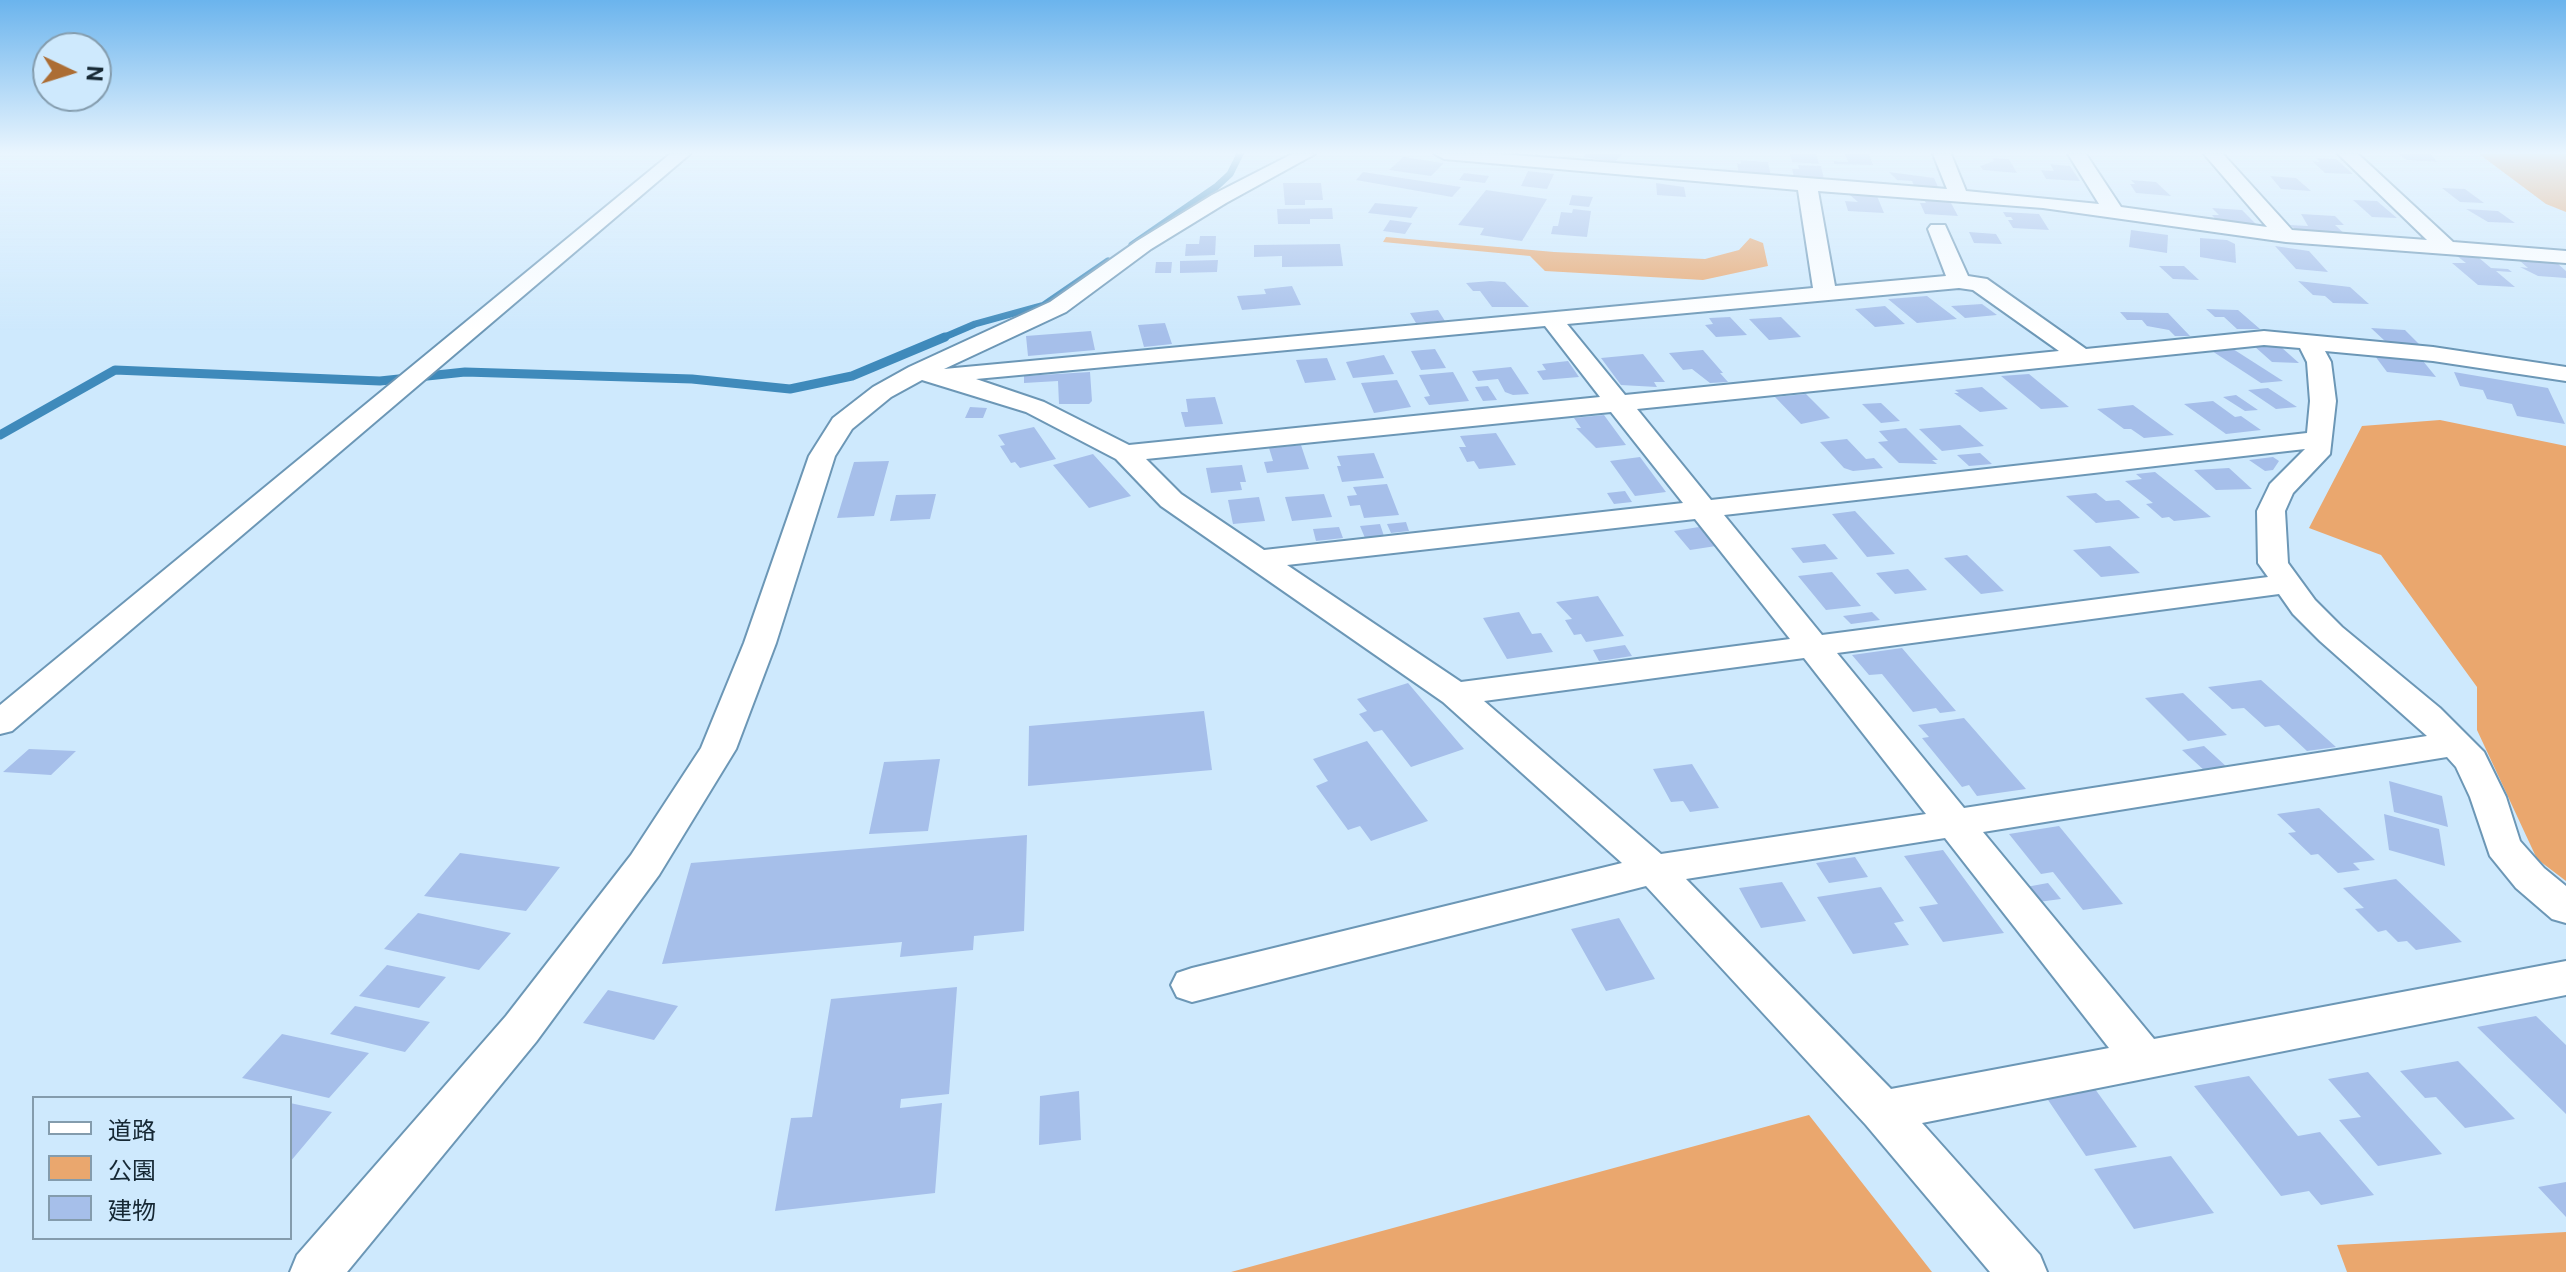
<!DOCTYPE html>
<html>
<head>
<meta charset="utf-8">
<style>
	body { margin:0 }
	#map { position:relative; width:2566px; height:1272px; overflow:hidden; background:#cee9fd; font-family:Roboto,"Noto Sans JP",sans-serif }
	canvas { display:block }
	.legend { position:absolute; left:32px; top:1096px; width:260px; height:144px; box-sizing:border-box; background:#cee9fd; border:2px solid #849cad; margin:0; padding:10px 14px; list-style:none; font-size:24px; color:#162834 }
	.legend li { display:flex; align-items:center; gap:16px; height:40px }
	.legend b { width:40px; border:2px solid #849cad }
	.north { position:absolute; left:32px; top:32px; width:80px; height:80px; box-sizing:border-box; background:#cee9fd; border:2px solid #849cad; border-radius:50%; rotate:94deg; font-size:22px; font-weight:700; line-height:32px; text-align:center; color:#162834 }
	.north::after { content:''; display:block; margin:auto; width:28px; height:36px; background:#ac6d34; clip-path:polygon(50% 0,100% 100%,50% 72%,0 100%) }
</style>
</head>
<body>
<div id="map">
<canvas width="2566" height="1272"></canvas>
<ul class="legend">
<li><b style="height:10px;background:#fff"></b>道路</li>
<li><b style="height:22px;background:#eaa76e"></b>公園</li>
<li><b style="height:22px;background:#a6bfea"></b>建物</li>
</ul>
<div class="north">N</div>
</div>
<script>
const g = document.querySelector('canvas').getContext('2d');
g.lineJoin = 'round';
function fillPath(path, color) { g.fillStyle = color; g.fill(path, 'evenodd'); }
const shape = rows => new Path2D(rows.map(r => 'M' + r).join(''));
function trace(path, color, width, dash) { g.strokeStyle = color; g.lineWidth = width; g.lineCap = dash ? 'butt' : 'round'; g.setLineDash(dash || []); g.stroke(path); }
const green = shape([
	[2479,154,2566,154,2566,212,2546,204],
	[1386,237,1554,252,1705,259,1739,250,1750,238,1763,243,1768,266,1703,280,1545,271,1530,256,1383,242],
	[2440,420,2566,446,2566,881,2537,859,2477,730,2477,687,2381,555,2309,528,2362,426],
	[1809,1115,1932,1272,1231,1272],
	[2566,1232,2566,1272,2347,1272,2337,1245]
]);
const streamFar1 = shape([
	[1132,245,1216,187,1230,174,1240,154],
	[940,339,975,324,1044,305,1108,261]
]);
const stream = shape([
	[0,435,115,370,380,381,465,372,692,379,790,389,852,376,945,337]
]);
const building = shape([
	[1586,154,1622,154,1615,162,1583,157],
	[1790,154,1816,154,1819,164,1792,162],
	[1845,154,1869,154,1873,165,1834,164,1834,161,1848,162],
	[2398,154,2431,154,2437,162,2407,160],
	[1403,157,1444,163,1431,176,1389,170],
	[1992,158,2009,159,2017,173,1983,170,1980,166,1994,161],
	[2316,158,2336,159,2353,174,2325,173,2312,161,2320,162],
	[1740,160,1768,162,1771,176,1739,174,1737,163,1741,164],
	[2050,164,2070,166,2080,181,2046,179,2041,170,2054,171],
	[1798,165,1821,166,1824,179,1794,177,1792,169,1799,169],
	[1528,171,1554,174,1547,189,1521,186],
	[1363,172,1461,187,1452,197,1356,180],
	[1889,172,1934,178,1939,189,1915,188,1912,181,1897,180],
	[1464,173,1489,176,1485,183,1459,180],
	[2270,176,2296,178,2311,191,2281,189],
	[2131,180,2156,182,2171,196,2136,193,2130,184,2135,184],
	[1283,183,1321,183,1323,200,1305,200,1305,205,1285,205],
	[1656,183,1684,187,1686,197,1657,195],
	[2442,188,2465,189,2484,203,2460,202],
	[1486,190,1547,199,1522,241,1480,235,1484,228,1458,225],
	[1572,195,1593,197,1589,207,1569,205],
	[1850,195,1877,196,1884,213,1848,211,1845,201,1858,202],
	[1924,200,1950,201,1958,216,1925,214,1920,203,1926,203],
	[2353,200,2377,201,2397,218,2372,217],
	[1375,203,1418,207,1411,218,1368,213],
	[1332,208,1333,219,1310,219,1310,224,1278,224,1277,209],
	[2212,208,2242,210,2257,225,2219,223,2212,215,2219,215],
	[1573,209,1591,211,1587,237,1551,234,1553,226,1558,226,1561,212,1572,213],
	[2466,209,2498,211,2515,223,2488,222],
	[2003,212,2039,214,2049,230,2013,228,2008,220,2013,220,2011,217,2006,217],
	[2301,214,2335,216,2344,225,2335,225,2346,235,2298,232,2290,225,2308,226],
	[1390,220,1412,223,1405,234,1383,231],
	[2131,230,2168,235,2167,253,2129,247],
	[1969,232,1996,234,2002,244,1974,243],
	[1200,236,1216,236,1215,255,1185,256,1186,244,1199,244],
	[2200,238,2227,240,2235,244,2236,263,2200,257],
	[1340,244,1343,266,1282,267,1282,256,1254,257,1254,245],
	[2275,246,2309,251,2328,272,2296,269],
	[2457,256,2478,257,2491,268,2508,269,2512,272,2496,271,2515,287,2478,285,2452,263,2466,263],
	[1218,260,1217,272,1180,273,1180,261],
	[2520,261,2557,263,2566,271,2566,278,2538,276,2520,267,2528,268],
	[1156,262,1172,262,1171,273,1155,273],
	[2159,266,2184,266,2199,280,2173,279],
	[1491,281,1505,282,1529,307,1492,307,1480,291,1473,291,1466,283],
	[2298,281,2350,287,2369,304,2333,303,2325,296,2313,295],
	[1292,286,1301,305,1242,310,1237,296,1266,294,1264,289],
	[1927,296,1957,319,1917,323,1888,299],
	[1982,304,1997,315,1965,318,1951,306],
	[1885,306,1905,324,1875,327,1855,309],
	[2206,309,2238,310,2260,329,2237,329,2224,317,2215,317],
	[1438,310,1445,321,1416,323,1410,313],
	[2120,312,2168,313,2190,336,2175,336,2169,330,2147,326,2142,320,2127,320],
	[1730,317,1747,335,1716,337,1705,325,1713,324,1709,318],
	[1781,317,1801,337,1769,340,1749,319],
	[1165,323,1172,344,1144,347,1138,325],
	[2371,328,2405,330,2420,345,2386,342],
	[1091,331,1095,350,1028,356,1026,336],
	[2254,346,2281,347,2299,363,2272,362],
	[1435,349,1446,368,1421,370,1411,351],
	[2233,349,2283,381,2261,383,2212,351],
	[1703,350,1723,373,1720,373,1728,382,1710,383,1692,369,1683,370,1669,353],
	[1643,354,1665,382,1654,382,1657,387,1621,385,1601,358],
	[1384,355,1394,374,1353,378,1346,362],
	[2375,356,2423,361,2436,377,2387,372],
	[1327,358,1336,380,1305,383,1296,360],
	[1568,361,1579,377,1543,380,1537,371,1546,370,1542,364],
	[1511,367,1529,394,1513,395,1505,392,1498,379,1478,381,1472,371],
	[1090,372,1092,401,1089,404,1059,404,1058,381,1024,383,1024,376],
	[1453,372,1469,401,1429,405,1424,397,1430,396,1419,375],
	[2454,372,2548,388,2565,424,2517,416,2512,404,2487,399,2483,390,2460,386],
	[2029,374,2069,407,2041,409,2001,376],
	[1397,380,1411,407,1374,413,1361,383],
	[1488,386,1497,400,1483,401,1475,387],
	[1982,387,2008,409,1980,412,1954,393,1959,393,1955,390],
	[2268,388,2297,407,2276,409,2248,390],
	[1806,394,1830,418,1801,424,1775,397],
	[2236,395,2258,410,2245,411,2223,397],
	[1215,397,1223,424,1185,427,1181,412,1188,412,1186,399],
	[2213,401,2235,417,2241,416,2261,430,2226,434,2184,404],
	[1881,403,1900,421,1881,423,1862,404],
	[2133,405,2174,435,2144,438,2131,429,2124,429,2097,409],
	[970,407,987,408,983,418,965,418],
	[1604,415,1626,445,1596,448,1576,428,1581,428,1574,418],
	[1960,425,1984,446,1942,451,1919,429],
	[1034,427,1056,459,1020,468,1015,462,1011,463,1000,446,1005,445,998,435],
	[1906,428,1938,460,1932,460,1937,464,1899,463,1878,442,1888,441,1879,431],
	[1496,433,1516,465,1479,469,1474,461,1467,462,1459,447,1466,447,1460,436],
	[1847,439,1866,459,1874,458,1883,468,1853,471,1844,468,1820,442],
	[1301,445,1309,469,1267,473,1264,462,1273,461,1269,448],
	[1374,453,1384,478,1342,482,1337,466,1341,466,1337,456],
	[1980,453,1992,464,1969,466,1957,455],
	[1093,454,1131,496,1089,508,1053,465],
	[1640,457,1666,492,1635,496,1610,461],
	[2273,457,2279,461,2273,470,2265,471,2249,460],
	[889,461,874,516,837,518,854,462],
	[1242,465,1246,482,1240,482,1242,490,1211,493,1206,468],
	[2229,468,2252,489,2216,490,2194,470],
	[2155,472,2211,517,2174,521,2169,517,2162,518,2146,504,2153,503,2125,481,2142,479,2136,474],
	[1387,484,1399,515,1364,518,1360,505,1350,506,1347,496,1357,495,1353,487],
	[1625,491,1632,502,1614,504,1607,493],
	[2096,493,2106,501,2119,500,2140,518,2096,523,2066,496],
	[936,494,930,519,890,521,896,495],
	[1324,494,1332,517,1292,521,1285,497],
	[1259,497,1265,521,1233,524,1228,500],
	[1855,511,1895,554,1867,557,1832,514],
	[1406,522,1409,531,1391,533,1387,524],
	[1380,524,1384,536,1365,538,1360,526],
	[1339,527,1343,538,1316,541,1313,529],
	[1699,527,1716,546,1690,550,1674,531],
	[1825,544,1838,559,1803,563,1791,548],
	[2110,546,2140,573,2101,577,2073,550],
	[1967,555,2004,591,1981,594,1944,558],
	[1908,569,1927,590,1895,594,1876,573],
	[1832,572,1861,606,1826,610,1798,576],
	[1598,596,1624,636,1586,642,1581,634,1574,635,1565,620,1572,619,1556,602],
	[1519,612,1532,634,1541,633,1553,652,1507,659,1483,618],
	[1872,612,1880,620,1851,624,1843,616],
	[1625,645,1632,656,1599,661,1593,650],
	[1902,648,1956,711,1940,713,1936,708,1913,712,1882,674,1869,675,1852,655],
	[2261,680,2336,747,2307,751,2279,725,2265,727,2244,708,2232,709,2208,687],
	[1408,683,1464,749,1411,767,1382,730,1374,732,1359,714,1367,711,1357,699],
	[2183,693,2227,735,2188,741,2145,698],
	[1204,711,1212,770,1028,786,1029,726],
	[1964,718,2026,789,1977,796,1969,785,1962,787,1922,738,1929,737,1918,725],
	[1367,741,1428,821,1371,841,1360,826,1348,830,1316,786,1328,781,1313,759],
	[2204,746,2228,768,2205,771,2182,750],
	[29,749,76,751,51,775,3,772],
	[940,759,928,831,869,834,884,762],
	[1692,764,1719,808,1690,812,1683,801,1671,802,1653,769],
	[2389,781,2442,796,2448,827,2394,812],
	[2319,808,2375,860,2353,863,2360,870,2338,873,2318,854,2311,855,2288,833,2296,832,2277,814],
	[2384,814,2439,829,2445,866,2389,850],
	[2059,826,2123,904,2083,910,2053,872,2041,874,2009,834],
	[1027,835,1024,931,974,936,973,950,900,957,902,942,662,964,691,863],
	[1943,850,2004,933,1943,942,1919,907,1938,904,1904,856],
	[460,853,560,867,526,911,424,896],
	[1855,857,1868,877,1829,883,1816,863],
	[2396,879,2462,942,2416,950,2407,941,2398,942,2386,930,2378,932,2355,909,2364,908,2343,888],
	[1782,882,1806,921,1761,928,1739,888],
	[2048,883,2061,899,2038,902,2026,887],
	[1881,887,1904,921,1894,923,1909,945,1853,954,1817,897],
	[418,913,511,933,479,970,384,949],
	[1619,918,1655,979,1606,991,1571,929],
	[387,965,446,977,419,1008,359,996],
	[957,987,949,1094,901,1099,900,1108,942,1103,935,1193,775,1211,791,1118,812,1117,831,999],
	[608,990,678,1006,654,1040,583,1023],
	[355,1006,430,1022,405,1052,330,1034],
	[2536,1016,2566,1045,2566,1114,2477,1027],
	[282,1034,369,1053,329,1098,242,1078],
	[2458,1061,2515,1119,2465,1128,2436,1097,2425,1098,2400,1071],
	[2368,1072,2442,1154,2378,1166,2339,1120,2361,1117,2328,1079],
	[2249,1076,2298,1136,2320,1132,2374,1195,2321,1205,2309,1191,2281,1196,2194,1086],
	[2095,1089,2137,1147,2086,1156,2046,1097],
	[1079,1091,1081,1140,1039,1145,1040,1096],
	[290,1103,332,1112,290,1162],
	[2171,1156,2214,1213,2134,1229,2094,1169],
	[2566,1182,2566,1217,2538,1187]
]);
const street = shape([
	[670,154,690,154,12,731,0,734,0,705,670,154],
	[1292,154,1315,154,1226,203,1151,249,1066,312,944,369,1813,288,1798,190,1444,159,1435,154,1500,154,1947,189,1933,154,1951,154,1966,191,2099,204,2068,154,2086,154,2121,207,2267,227,2204,154,2223,154,2292,230,2427,240,2338,154,2358,154,2453,242,2566,251,2566,263,2286,242,2043,208,1818,191,1835,286,1946,276,1928,229,1931,225,1945,225,1968,276,1987,279,2086,349,2264,331,2433,347,2566,367,2566,381,2433,361,2325,351,2331,362,2336,401,2330,454,2293,493,2285,511,2288,563,2315,600,2342,627,2440,708,2484,752,2506,797,2520,841,2544,868,2566,886,2566,923,2552,919,2516,888,2490,856,2470,797,2456,767,2447,757,1983,832,2154,1039,2566,961,2566,995,1922,1123,2040,1255,2047,1272,1990,1272,1866,1125,1646,886,1192,1002,1177,997,1171,985,1177,973,1192,968,1622,863,1443,702,1161,506,1116,459,1026,412,922,380,891,397,852,429,835,456,776,643,736,749,659,875,536,1042,347,1272,290,1272,297,1255,506,1016,631,855,701,748,744,643,809,456,833,418,873,387,909,367,1050,302,1137,241,1212,195,1292,154],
	[1959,288,1973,290,2059,351,1625,395,1567,324,1959,288],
	[1545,326,1600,397,1129,445,1044,402,976,379,1545,326],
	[2264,345,2300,348,2307,362,2310,401,2307,433,1711,500,1637,409,2264,345],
	[1611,412,1683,503,1264,550,1181,494,1146,459,1611,412],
	[2305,449,2270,484,2257,511,2258,563,2268,577,1822,635,1724,515,2305,449],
	[1695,519,1790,639,1461,682,1287,565,1695,519],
	[2279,594,2293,614,2320,641,2427,736,1964,808,1837,653,2279,594],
	[1804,658,1926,814,1661,854,1484,701,1804,658],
	[1945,838,2109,1048,1891,1089,1686,879,1945,838]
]);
fillPath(green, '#eaa76e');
trace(streamFar1, '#3f8abb', 7);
trace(stream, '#3f8abb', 9);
fillPath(building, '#a6bfea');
trace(street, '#6c97b6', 4);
fillPath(street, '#fff');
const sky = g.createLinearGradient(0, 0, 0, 332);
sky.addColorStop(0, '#6bb4ed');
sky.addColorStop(0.46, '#e9f5fe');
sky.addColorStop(1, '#e9f5fe00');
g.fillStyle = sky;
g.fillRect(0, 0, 2566, 332);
</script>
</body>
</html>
